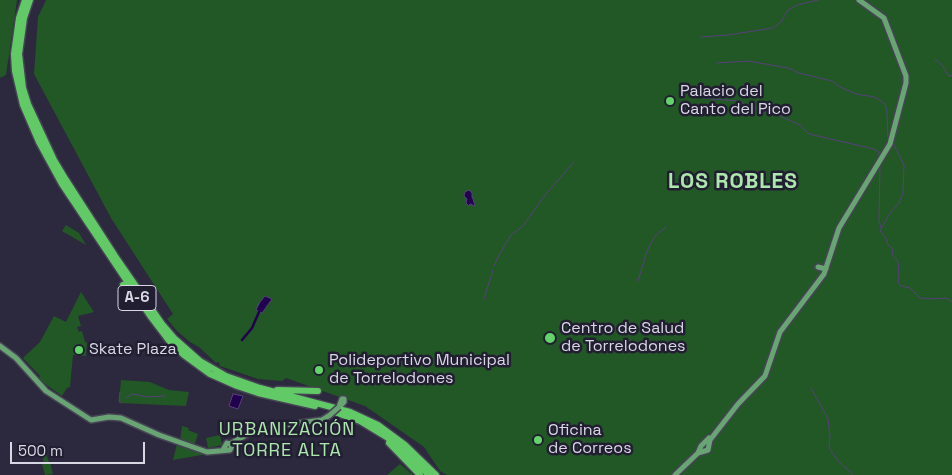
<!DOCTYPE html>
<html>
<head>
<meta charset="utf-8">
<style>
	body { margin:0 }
	#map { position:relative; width:952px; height:475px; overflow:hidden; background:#2c283d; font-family:"Space Grotesk",sans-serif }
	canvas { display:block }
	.scale { position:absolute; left:10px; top:442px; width:135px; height:22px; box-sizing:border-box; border:2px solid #d8d7e4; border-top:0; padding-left:6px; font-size:15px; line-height:18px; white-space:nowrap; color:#d8d7e4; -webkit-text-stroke:4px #221e32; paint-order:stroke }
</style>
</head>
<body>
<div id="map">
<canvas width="952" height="475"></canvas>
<div class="scale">500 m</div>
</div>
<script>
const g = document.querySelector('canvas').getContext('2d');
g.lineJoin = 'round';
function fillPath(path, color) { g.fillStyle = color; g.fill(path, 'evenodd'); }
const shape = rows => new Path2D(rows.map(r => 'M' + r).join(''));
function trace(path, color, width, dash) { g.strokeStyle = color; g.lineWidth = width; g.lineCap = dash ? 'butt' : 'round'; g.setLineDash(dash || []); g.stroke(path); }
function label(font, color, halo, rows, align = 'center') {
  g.font = font + ' "Space Grotesk",sans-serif'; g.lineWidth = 5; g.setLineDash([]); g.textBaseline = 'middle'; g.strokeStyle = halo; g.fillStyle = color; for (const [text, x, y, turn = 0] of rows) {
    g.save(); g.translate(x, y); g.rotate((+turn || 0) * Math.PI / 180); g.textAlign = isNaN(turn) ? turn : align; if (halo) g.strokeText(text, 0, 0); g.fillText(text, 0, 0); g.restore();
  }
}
const green = shape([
	[0,0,17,0,6,75,0,78],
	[46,0,952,0,952,475,447,475,440,471,424,447,365,406,286,378,282,381,258,379,220,366,219,362,216,363,199,347,190,342,177,331,167,319,173,314,111,218,34,74,38,17],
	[66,225,79,233,86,245,62,231],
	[81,292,94,312,78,316,81,326,77,327,79,332,82,331,85,342,87,343,86,356,73,355,70,387,67,388,62,396,41,381,39,378,40,376,23,358,40,342,54,316,66,322],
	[121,380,150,382,169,390,189,392,186,406,119,403],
	[182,426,189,428,188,430,198,434,194,446,180,441],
	[220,435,222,445,208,448,206,438],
	[177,444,207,454,173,460],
	[44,451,45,451,49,462,50,462,53,474,45,475,42,464,44,463,43,458,45,457],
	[400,464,413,475,387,475]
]);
const water = shape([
	[469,190,472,193,472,197,473,199,475,206,470,204,469,206,466,203,467,199,464,196,465,192,469,190],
	[265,296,272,299,262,313,256,310,260,302,265,296],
	[233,394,243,396,238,409,229,406,233,394]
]);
const stream = shape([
	[701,37,728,35,773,28,781,22,788,10,797,5,818,0],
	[935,59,942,65,948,75,952,76],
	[717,63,748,61,788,68,799,73,832,81,838,86,856,94,875,97,885,104,887,111,888,141],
	[692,96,712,99,738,101,764,112,769,111,800,125,809,134,874,149,879,152,879,157],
	[893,143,904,165,903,193,899,203,890,213,880,231,886,238,888,245,892,248,893,256,898,261,899,277,898,283,901,286,910,288,920,298,935,299,946,298,952,302],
	[880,165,879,220,881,228],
	[494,266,498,257,511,235,523,226,545,195,574,162],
	[638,281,647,251,655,236,666,227],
	[484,299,493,270],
	[811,388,828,419,830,436,829,448,839,462,854,475],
	[120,392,119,401,121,403],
	[126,398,132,394,148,397,165,396]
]);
const canal = shape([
	[242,340,252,328,259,312]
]);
const major = shape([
	[818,267,826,269],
	[0,346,16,358,46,391,91,420,109,417,121,418,159,435,207,452,230,450,234,442],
	[342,399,344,399,344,402,339,407,342,399],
	[223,450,227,443,230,444,246,435,284,425,322,420,330,415],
	[698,453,708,450,710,440,738,404,765,376,780,332,824,274,839,228,890,144,906,83,906,76,884,18,859,0],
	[675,475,698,453,701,446,709,438]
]);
const highway = shape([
	[25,0,19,18,14,54,15,71,23,105,39,142,62,184,151,317,170,342,184,355,210,374,237,386,258,393,315,406],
	[30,0,24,18,19,54,23,88,28,104,54,160,66,180,115,256,162,324,174,338,200,361,226,376,260,388,350,412,378,425,405,445,436,475],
	[123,285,138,306],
	[277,390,318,391],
	[334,412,360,421,388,438,429,475],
	[389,443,420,475]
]);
const majorBridge = shape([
	[330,415,339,407]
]);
const markers = [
	[670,101,5,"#63d469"],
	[550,338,6,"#63d469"],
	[79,350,5,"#63d469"],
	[319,370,5,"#63d469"],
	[538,440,5,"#63d469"]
];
const shields = [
	[137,298,38]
];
const shieldNames = [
	["A-6",137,298]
];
const poiNames = [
	["Palacio del",680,92],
	["Canto del Pico",680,110],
	["Centro de Salud",561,329],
	["de Torrelodones",561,347],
	["Skate Plaza",89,350],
	["Polideportivo Municipal",329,361],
	["de Torrelodones",329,379],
	["Oficina",548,431],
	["de Correos",548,449]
];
const neighbourhoodNames = [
	["URBANIZACIÓN",287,430],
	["TORRE ALTA",287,451]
];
const districtNames = [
	["LOS ROBLES",733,182]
];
fillPath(green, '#225825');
fillPath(water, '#21004f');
trace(water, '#58407c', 1);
trace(stream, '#58407c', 1);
trace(canal, '#21004f', 2.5);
trace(major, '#474455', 8);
trace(highway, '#474455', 9);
trace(major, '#69a574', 5);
trace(highway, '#62c967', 6);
trace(majorBridge, '#474455', 8, []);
trace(majorBridge, '#69a574', 5);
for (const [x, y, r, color] of markers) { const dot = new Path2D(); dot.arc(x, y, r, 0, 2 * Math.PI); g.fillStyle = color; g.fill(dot); trace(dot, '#221e32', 2); }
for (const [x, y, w] of shields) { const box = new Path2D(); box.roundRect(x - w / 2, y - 12.5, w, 25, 4); g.fillStyle = '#221e32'; g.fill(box); trace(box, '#d8d7e4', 1); }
label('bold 15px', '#d8d7e4', null, shieldNames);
label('16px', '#d8d7e4', '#221e32', poiNames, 'left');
g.letterSpacing = '1px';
label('18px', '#ace7ac', '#221e32', neighbourhoodNames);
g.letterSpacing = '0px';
g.letterSpacing = '1px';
label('bold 21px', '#ace7ac', '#221e32', districtNames);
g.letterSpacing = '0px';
</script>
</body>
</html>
